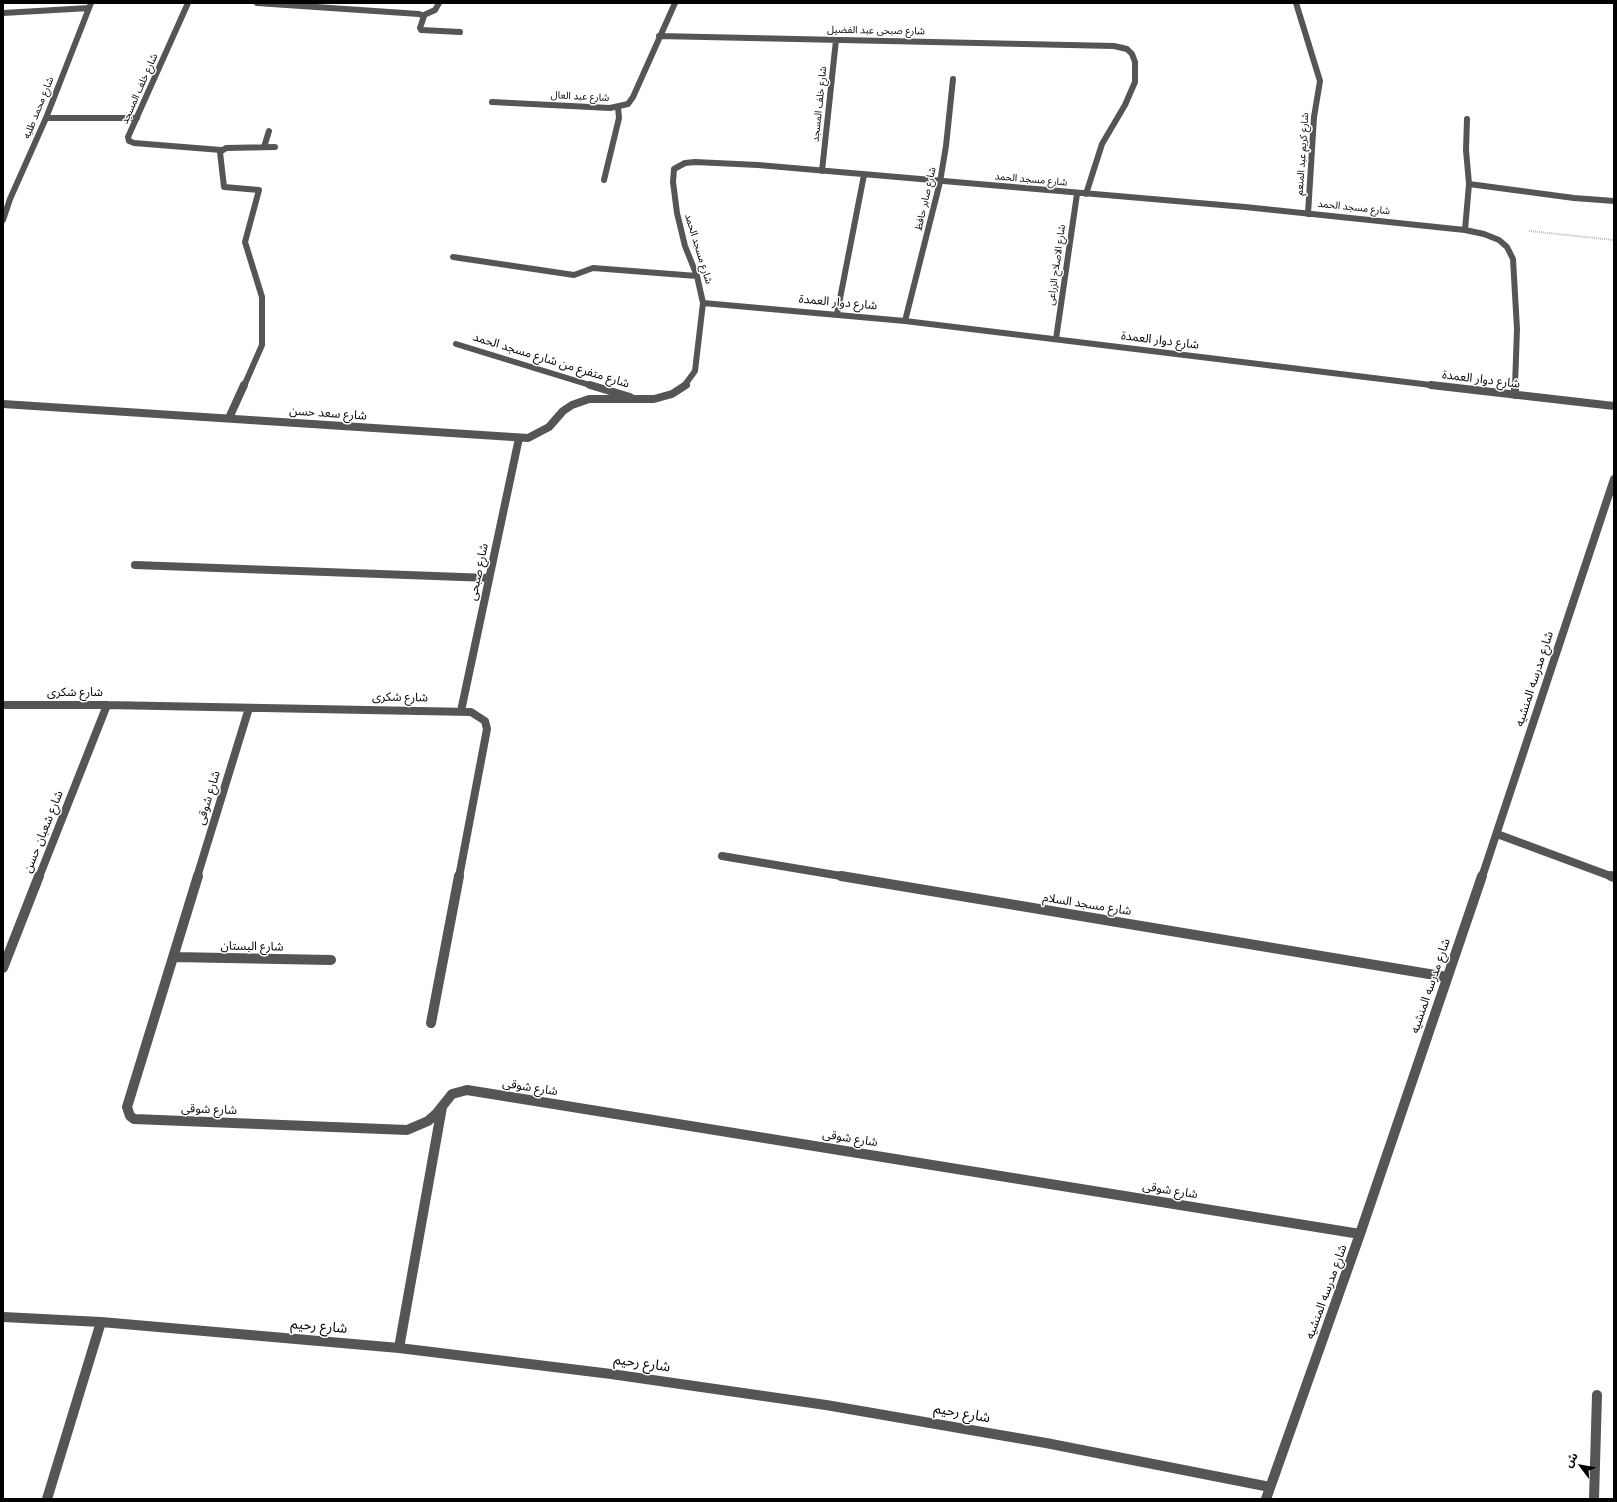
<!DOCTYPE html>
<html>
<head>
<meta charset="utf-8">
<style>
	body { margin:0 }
	#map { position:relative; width:1617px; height:1502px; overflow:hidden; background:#fff; font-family:Poppins,"Noto Sans Arabic",sans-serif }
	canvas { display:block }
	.frame { position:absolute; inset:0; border:4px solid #000; pointer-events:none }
	.north { position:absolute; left:1561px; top:1446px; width:40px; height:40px; -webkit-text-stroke:3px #fff; paint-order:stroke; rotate:302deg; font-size:11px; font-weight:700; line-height:16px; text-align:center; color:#000 }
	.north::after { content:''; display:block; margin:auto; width:14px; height:18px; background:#000; clip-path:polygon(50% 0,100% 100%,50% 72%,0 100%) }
</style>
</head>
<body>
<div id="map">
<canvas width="1617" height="1502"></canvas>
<div class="frame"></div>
<div class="north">ش</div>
</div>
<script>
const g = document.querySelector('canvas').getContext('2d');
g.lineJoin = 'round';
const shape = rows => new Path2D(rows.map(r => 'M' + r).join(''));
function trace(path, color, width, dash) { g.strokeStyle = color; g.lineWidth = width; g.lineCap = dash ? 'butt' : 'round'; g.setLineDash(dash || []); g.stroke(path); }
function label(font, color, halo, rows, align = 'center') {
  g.font = font + ' Poppins,"Noto Sans Arabic",sans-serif'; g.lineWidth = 3; g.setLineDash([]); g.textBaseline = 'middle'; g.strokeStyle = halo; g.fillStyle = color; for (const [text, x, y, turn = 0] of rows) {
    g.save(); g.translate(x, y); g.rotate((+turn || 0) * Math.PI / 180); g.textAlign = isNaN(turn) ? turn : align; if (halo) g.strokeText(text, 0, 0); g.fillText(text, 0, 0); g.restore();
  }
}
const path = shape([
	[1529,231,1614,240]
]);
const minorFar2 = shape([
	[188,3,128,137,129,141,134,143,221,150],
	[257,3,419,14,424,16,420,28,421,30,460,32],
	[1296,3,1320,81,1314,117,1308,214],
	[3,13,89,8],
	[424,15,435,10,439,3],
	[659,36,1114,46,1127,49,1132,54,1135,62,1135,82,1125,105,1102,144,1086,194],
	[492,102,610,108,628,104,633,97,675,3],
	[46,118,137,118],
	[264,147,269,131],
	[822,171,836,40],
	[604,180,619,118,618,107],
	[1469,184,1574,198,1614,201],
	[3,220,10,199,46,118,91,3],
	[1465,230,1469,184,1466,150,1467,119],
	[453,257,574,275,593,268,697,276],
	[703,303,905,321,1439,386],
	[837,314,864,175],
	[905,321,940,182,946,146,953,79],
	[1056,339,1077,194],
	[456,344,593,386],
	[244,386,262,345,262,297,245,242,259,190,224,187,220,152,226,148,275,147],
	[684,386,695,371,703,303,697,276,685,246,677,213,673,182,674,169,685,163,695,162,758,165,1245,207,1465,230,1484,234,1499,240,1507,247,1513,259,1517,329,1515,386]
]);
const minorFar1 = shape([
	[590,385,630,397],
	[1431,385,1614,406],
	[1515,395,1515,385],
	[3,404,528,438,549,427,563,411,572,405,589,399,654,399,672,394,686,385],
	[229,418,244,385],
	[135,565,489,578],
	[3,705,107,705,471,712,485,721,487,729,459,877],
	[461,711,519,438],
	[1497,834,1613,877],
	[722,856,847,877],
	[39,877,107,705],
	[197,877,249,708],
	[1482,877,1614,479]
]);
const minor = shape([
	[198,876,127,1107,130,1116,134,1119,407,1130,428,1121,436,1114,452,1094,467,1090,1360,1234],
	[841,876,1447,977],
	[1611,876,1614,877],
	[174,957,331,960],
	[3,968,39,876],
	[431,1023,459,876],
	[3,1317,101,1322,399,1348,611,1374,826,1405,1046,1443,1270,1487],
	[399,1348,442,1107],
	[47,1499,101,1322],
	[1266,1499,1360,1234,1482,876],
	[1594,1499,1597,1395]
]);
const farStreetnames = [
	["شارع صبحى عبد الفضيل",876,31,1],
	["شارع خلف المسجد",140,89,-66],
	["شارع عبد العال",580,97,3],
	["شارع خلف المسجد",820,104,-84],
	["شارع محمد طلبه",39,108,-68],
	["شارع كريم عبد المنعم",1303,154,-86],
	["شارع مسجد الحمد",1031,180,5],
	["شارع صابر حافظ",926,199,-77],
	["شارع مسجد الحمد",1354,208,6],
	["شارع مسجد الحمد",698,249,73],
	["شارع الاصلاح الزراعى",1057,265,-82]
];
const streetNames = [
	["شارع دوار العمدة",838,303,5],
	["شارع دوار العمدة",1160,341,7],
	["شارع متفرع من شارع مسجد الحمد",551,361,17],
	["شارع دوار العمدة",1481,380,7],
	["شارع سعد حسن",328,414,4],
	["شارع صبحى",479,572,-78],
	["شارع مدرسه المنشيه",1535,679,-72],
	["شارع شكرى",75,693],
	["شارع شكرى",400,698,1],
	["شارع شوقى",209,798,-73],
	["شارع شعبان حسن",44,832,-68],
	["شارع مسجد السلام",1087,905,9],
	["شارع البستان",252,947,1],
	["شارع مدرسه المنشيه",1431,986,-71],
	["شارع شوقى",530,1088,9],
	["شارع شوقى",209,1110,2],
	["شارع شوقى",850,1139,9],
	["شارع شوقى",1170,1191,9],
	["شارع مدرسه المنشيه",1327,1292,-70]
];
const nearStreetnames = [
	["شارع رحيم",319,1327,5],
	["شارع رحيم",642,1364,8],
	["شارع رحيم",962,1414,10]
];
trace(path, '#777', 2, [0.5, 1.5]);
trace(minorFar2, '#555', 6);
trace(minorFar1, '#555', 8);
trace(minor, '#555', 10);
label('10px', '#000', '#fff', farStreetnames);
label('12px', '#000', '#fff', streetNames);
label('14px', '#000', '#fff', nearStreetnames);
</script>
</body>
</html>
